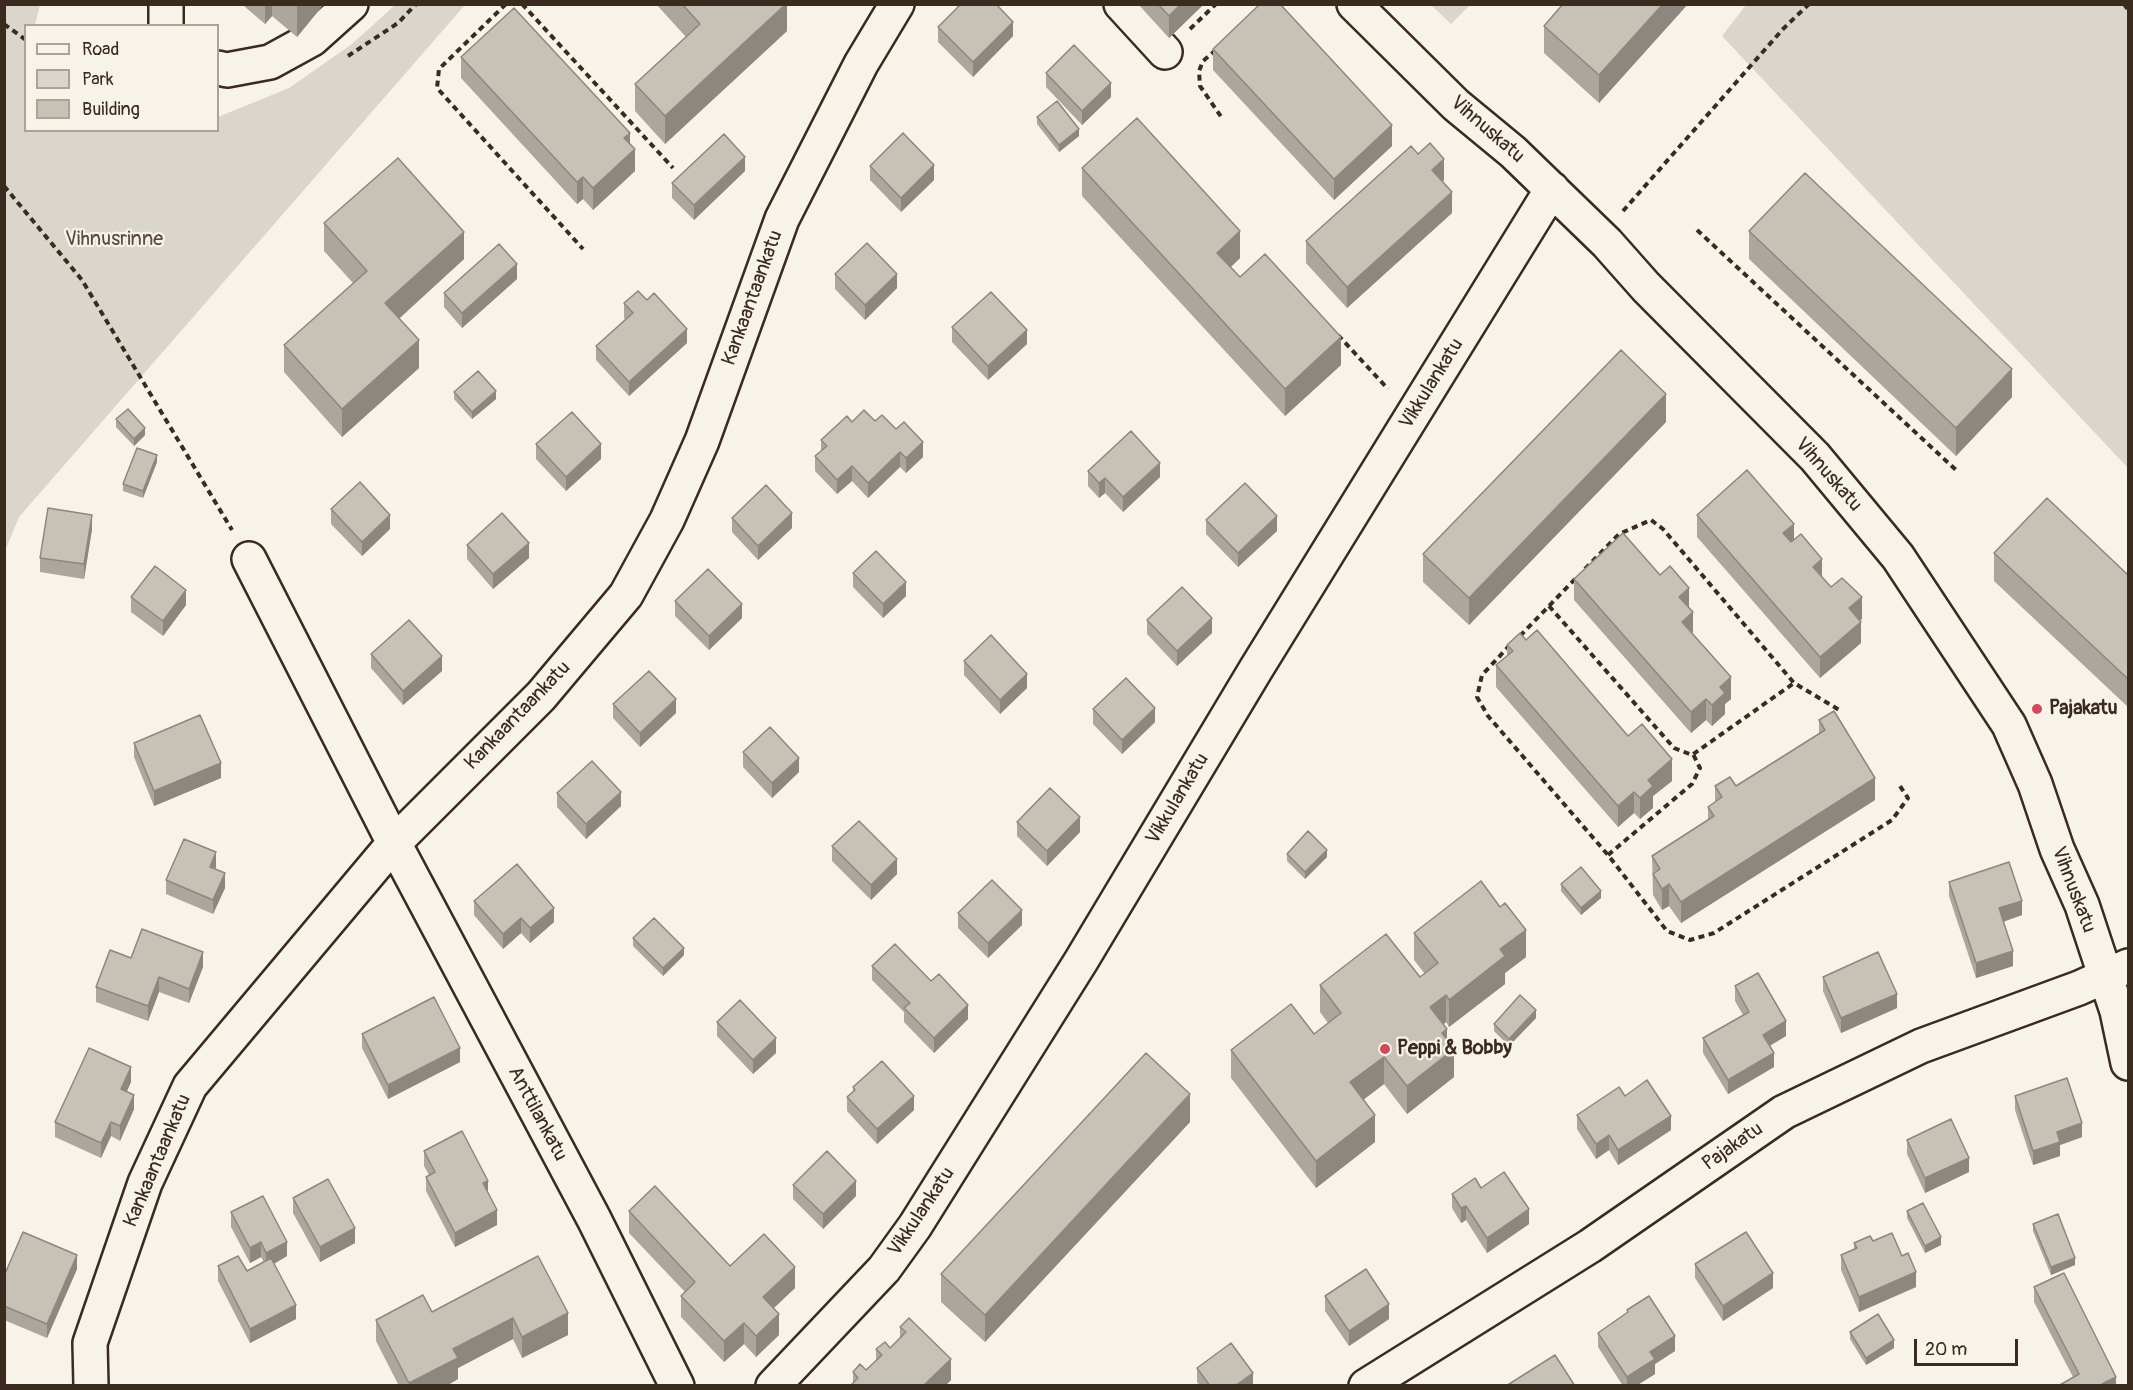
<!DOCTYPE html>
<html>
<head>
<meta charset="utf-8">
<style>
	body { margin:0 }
	#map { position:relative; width:2133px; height:1390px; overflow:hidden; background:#f7f3e8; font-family:Pangolin,sans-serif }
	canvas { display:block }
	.frame { position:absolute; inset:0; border:6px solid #3b2a1e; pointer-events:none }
	.legend { position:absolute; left:24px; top:24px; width:195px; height:108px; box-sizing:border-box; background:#f7f3e8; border:2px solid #aca397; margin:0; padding:8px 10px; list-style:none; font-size:18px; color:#3b2a1e }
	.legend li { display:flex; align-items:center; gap:12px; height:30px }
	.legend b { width:30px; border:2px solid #aca397 }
	.scale { position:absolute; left:1914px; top:1339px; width:104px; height:27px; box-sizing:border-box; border:3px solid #3b2a1e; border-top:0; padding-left:8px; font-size:18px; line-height:21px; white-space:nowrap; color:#3b2a1e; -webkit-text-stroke:4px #f7f3e8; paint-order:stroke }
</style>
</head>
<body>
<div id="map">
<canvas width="2133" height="1390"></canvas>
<div class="frame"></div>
<ul class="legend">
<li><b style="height:8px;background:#f7f3e8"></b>Road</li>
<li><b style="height:16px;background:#dbd6cb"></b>Park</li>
<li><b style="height:16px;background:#c8c1b6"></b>Building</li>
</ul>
<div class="scale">20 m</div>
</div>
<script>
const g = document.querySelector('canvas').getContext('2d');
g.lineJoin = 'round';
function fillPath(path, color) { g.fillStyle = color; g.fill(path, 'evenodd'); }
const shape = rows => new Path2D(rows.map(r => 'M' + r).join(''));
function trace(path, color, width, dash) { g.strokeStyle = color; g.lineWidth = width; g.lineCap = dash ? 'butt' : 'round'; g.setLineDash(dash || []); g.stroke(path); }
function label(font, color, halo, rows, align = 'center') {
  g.font = font + ' Pangolin,sans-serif'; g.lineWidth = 4.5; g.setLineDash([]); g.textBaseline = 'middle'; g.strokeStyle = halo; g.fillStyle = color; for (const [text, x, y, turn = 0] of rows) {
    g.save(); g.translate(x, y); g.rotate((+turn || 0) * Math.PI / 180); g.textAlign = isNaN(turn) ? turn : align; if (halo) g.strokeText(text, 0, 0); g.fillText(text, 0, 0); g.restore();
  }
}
const green = shape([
	[5,4,40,5,35,25,26,26,26,130,218,130,218,117,289,88,352,44,395,5,465,5,19,517,5,551],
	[1431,5,1470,5,1451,24],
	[1746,5,2128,5,2128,468,1722,36]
]);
const path = shape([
	[506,4,439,69,437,88,583,249],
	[522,4,673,168],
	[2124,4,2128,10],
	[4,24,26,40],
	[1190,29,1216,4],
	[1216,50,1203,61,1199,71,1200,86,1222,118],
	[348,56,398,23,416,4],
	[4,186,82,280,232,530],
	[1623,211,1783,29,1809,4],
	[1697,230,1956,470],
	[1338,335,1388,389],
	[1585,569,1619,534,1651,520,1663,529,1794,683,1841,711],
	[1549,606,1674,748,1692,755,1794,683],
	[1520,636,1577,577],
	[1510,645,1482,675,1477,697,1488,716,1608,855,1667,931,1690,940,1714,933,1892,820,1908,798,1898,783],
	[1608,855,1692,784,1700,768,1693,754]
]);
const minor = shape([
	[1121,4,1165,52],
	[1354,4,1456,105,1513,152,1607,243,1646,287,1815,457,1898,557,2009,725,2035,784,2057,849,2082,905,2117,1011,2128,1063],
	[166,6,166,26],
	[218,68,227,70,270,62,312,39,351,4],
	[249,559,394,843,594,1219,677,1386],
	[91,1386,90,1343,145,1183,190,1086,394,843,541,696,626,595,667,520,702,441,782,219,861,64,897,4],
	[773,1386,884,1269,915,1226,1081,961,1256,669,1552,189],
	[1366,1386,1590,1246,1784,1112,1921,1046,2079,988,2128,966]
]);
const wall = shape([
	[244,4,324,4,297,37,272,16,265,24,244,6],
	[656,4,787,4,787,31,665,144,635,111,635,84,686,37],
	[1138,4,1204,4,1169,38],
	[1563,4,1688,4,1599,103,1544,53,1544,26],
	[938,27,1013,36,973,77,938,42],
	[1213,49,1392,146,1334,200,1213,70],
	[461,57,630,144,635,171,593,210,583,199,577,204,461,78],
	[1046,73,1111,97,1082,125,1046,87],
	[1037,117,1079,136,1059,152,1037,124],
	[870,166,934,180,901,212,870,180],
	[1082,168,1240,258,1231,267,1240,277,1341,365,1285,416,1082,196],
	[745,171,694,220,672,198,672,183],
	[1444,180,1443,182,1452,213,1347,308,1306,263,1306,241],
	[324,223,464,259,399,319,419,368,342,437,284,372,284,345,353,283,324,251],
	[1749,231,2012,397,1956,456,1749,259],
	[835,274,897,288,865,320,835,289],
	[517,279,462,328,444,307,444,293],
	[647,300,687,343,629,396,596,360,596,346,625,319,624,318,624,303],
	[952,327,1027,344,988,380,952,342],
	[454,392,496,399,472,419,454,399],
	[116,419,145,435,134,446,116,427],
	[875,421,923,457,906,473,900,467,868,498,852,481,837,494,815,471,815,456,821,451,821,440,852,422],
	[1666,422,1469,625,1423,582,1423,554],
	[536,444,601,459,566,491,536,459],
	[157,462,143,498,123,491,123,484],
	[1088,471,1160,477,1123,512,1105,493,1099,498,1088,486],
	[331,509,390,529,362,556,331,524],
	[1697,515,1794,540,1822,577,1862,619,1859,620,1861,643,1820,678,1697,537],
	[732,518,792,528,758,560,732,532],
	[1206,520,1277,531,1238,567,1206,534],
	[92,529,84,579,40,572,40,558],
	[467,545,529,558,493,589,467,559],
	[1994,553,2128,575,2128,707,1994,581],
	[853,573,906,596,883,618,853,587],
	[1574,579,1689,608,1692,634,1731,699,1725,704,1725,714,1712,726,1706,720,1691,733,1574,600],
	[131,597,186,605,163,636,131,612],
	[675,601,742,618,709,650,675,616],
	[1147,620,1212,633,1177,666,1147,634],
	[1526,640,1628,736,1672,781,1653,796,1653,808,1640,819,1634,813,1618,827,1496,687,1496,665,1507,656,1507,645],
	[371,654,442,671,403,705,371,668],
	[964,661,1027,688,1000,714,964,675],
	[613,704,676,713,640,747,613,718],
	[1093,709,1155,722,1122,754,1093,724],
	[1819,720,1875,800,1681,923,1669,906,1662,910,1653,895,1652,856,1708,820,1708,807,1715,802,1715,786,1736,786,1819,734],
	[134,743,221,778,154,806,134,757],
	[743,752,799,772,772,798,743,767],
	[557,793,621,806,586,839,557,807],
	[1017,822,1080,832,1047,866,1017,836],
	[832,846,897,874,871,900,832,861],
	[1287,854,1327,857,1305,879,1287,861],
	[216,867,215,869,225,888,213,914,166,894,166,880],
	[1949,882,2022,915,2003,922,2013,966,1976,978,1949,896],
	[1561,884,1601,898,1581,915,1561,891],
	[474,901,554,922,530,943,521,933,503,949,474,915],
	[958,913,1022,925,988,958,958,928],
	[1414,933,1526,957,1505,973,1505,984,1449,1027,1446,1022,1443,1025,1454,1077,1407,1114,1384,1084,1364,1099,1375,1142,1316,1188,1231,1078,1231,1050,1314,1034,1328,1023,1320,1012,1320,985,1420,977,1425,974,1414,960],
	[633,938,684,955,663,976,633,946],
	[131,958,203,967,189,1003,159,992,148,1021,96,1002,96,987],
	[872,966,968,1019,934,1053,904,1022,904,1012,872,980],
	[1823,977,1897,1008,1841,1033,1823,991],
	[1735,986,1786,1036,1770,1046,1774,1067,1728,1094,1703,1053,1703,1038,1743,1015,1735,1001],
	[1536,1018,1509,1046,1494,1031,1494,1024],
	[717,1022,776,1053,753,1074,717,1036],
	[362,1034,460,1062,388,1099,362,1048],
	[131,1082,127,1091,134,1109,120,1141,111,1136,101,1158,55,1137,55,1122],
	[853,1087,914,1110,877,1144,847,1111,847,1097,853,1092],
	[1625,1096,1671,1130,1618,1165,1609,1150,1596,1159,1577,1129,1577,1115],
	[2015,1096,2082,1137,2060,1145,2060,1156,2033,1165,2015,1110],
	[1190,1122,985,1342,941,1302,941,1274],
	[1907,1140,1969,1172,1925,1193,1907,1154],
	[424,1151,488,1192,497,1225,455,1247,426,1191,426,1177,429,1175,424,1166],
	[793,1185,856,1196,823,1229,793,1199],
	[1481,1188,1529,1224,1487,1253,1466,1220,1461,1223,1452,1208,1452,1194],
	[293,1198,355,1243,320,1262,293,1213],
	[629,1211,730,1266,795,1288,774,1308,779,1335,756,1357,744,1344,724,1362,681,1317,681,1296,685,1292,629,1233],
	[1907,1211,1941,1245,1925,1253,1907,1218],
	[231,1212,287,1256,274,1264,296,1319,250,1343,218,1281,218,1266,247,1271,264,1262,261,1257,250,1263,231,1227],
	[2033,1224,2075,1265,2051,1275,2033,1231],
	[1873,1241,1916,1287,1859,1312,1841,1270,1841,1255,1854,1249,1854,1243],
	[1695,1264,1773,1288,1723,1321,1695,1278],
	[77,1269,47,1338,4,1320,4,1276],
	[2034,1287,2116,1386,2073,1377,2034,1302],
	[1325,1296,1389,1319,1349,1346,1325,1311],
	[1627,1310,1675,1351,1655,1364,1655,1374,1636,1386,1623,1386,1598,1347,1598,1333,1627,1314],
	[432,1312,568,1313,568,1335,522,1358,513,1339,458,1368,458,1379,446,1386,399,1386,376,1341,376,1320],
	[900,1327,951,1380,945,1386,850,1386,853,1383,853,1372,866,1370,876,1361,876,1349,890,1348,900,1338],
	[1850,1332,1894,1348,1866,1365,1850,1339],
	[1197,1368,1253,1386,1200,1386,1197,1382]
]);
const shadedWall = shape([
	[265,4,272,4,272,16,265,24],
	[297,4,324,4,297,37],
	[786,4,787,4,787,31,665,144,665,116],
	[1181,4,1204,4,1169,38,1169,16],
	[1663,4,1688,4,1599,103,1599,75],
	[1013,22,1013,36,973,77,973,62],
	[1111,83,1111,97,1082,125,1082,111],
	[1392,125,1392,146,1334,200,1334,179],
	[1079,129,1079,136,1059,152,1059,145],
	[630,133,630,154,635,149,635,171,593,210,593,188,624,138],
	[745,157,745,171,694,220,694,205],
	[1444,159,1444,180,1432,191,1432,170],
	[934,165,934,180,901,212,901,198],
	[583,177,583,199,577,204,577,182],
	[1452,192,1452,213,1347,308,1347,287],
	[1240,231,1240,258,1217,280,1217,253],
	[464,232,464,259,385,331,385,303],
	[517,264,517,279,462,328,462,313],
	[897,274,897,288,865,320,865,305],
	[687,329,687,343,629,396,629,382],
	[1027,330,1027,344,988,380,988,366],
	[1341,337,1341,365,1285,416,1285,389],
	[419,340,419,368,342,437,342,409],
	[2012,369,2012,397,1956,456,1956,428],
	[496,391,496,399,472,419,472,412],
	[1666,394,1666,422,1469,625,1469,598],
	[145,428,145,435,134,446,134,439],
	[923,442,923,457,906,473,906,458],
	[601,444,601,459,566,491,566,477],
	[900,452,900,467,868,498,868,483],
	[157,455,157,462,143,498,143,491],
	[1160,463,1160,477,1123,512,1123,497],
	[852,466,852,481,837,494,837,480],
	[1105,478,1105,493,1099,498,1099,483],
	[792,513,792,528,758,560,758,546],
	[92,515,92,529,84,579,84,564],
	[390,515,390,529,362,556,362,542],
	[1277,516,1277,531,1238,567,1238,553],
	[1794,524,1794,545,1783,533],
	[529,543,529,558,493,589,493,574],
	[1822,559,1822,580,1813,567],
	[906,582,906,596,883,618,883,604],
	[1689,588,1689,609,1679,597],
	[186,590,186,605,163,636,163,621],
	[1862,597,1862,619,1849,629,1849,608],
	[742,604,742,618,709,650,709,636],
	[1693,612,1693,633,1682,622],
	[1212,618,1212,633,1177,666,1177,651],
	[1861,622,1861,643,1820,678,1820,657],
	[442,656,442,671,403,705,403,691],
	[1027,674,1027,688,1000,714,1000,700],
	[1731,677,1731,699,1725,704,1725,714,1712,726,1712,705,1720,687],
	[676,699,676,713,640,747,640,733],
	[1706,699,1706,720,1691,733,1691,712],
	[1155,708,1155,722,1122,754,1122,740],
	[799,758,799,772,772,798,772,783],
	[1672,759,1672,781,1653,796,1653,808,1640,819,1640,798,1648,780],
	[221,763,221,778,154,806,154,791],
	[1875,778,1875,800,1681,923,1681,902],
	[621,792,621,806,586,839,586,824],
	[1634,792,1634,813,1618,827,1618,806],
	[1080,817,1080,832,1047,866,1047,851],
	[1327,850,1327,857,1305,879,1305,872],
	[216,852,216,867,210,881,210,867],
	[897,859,897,874,871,900,871,885],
	[225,873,225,888,213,914,213,900],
	[1669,884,1669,906,1662,910,1662,889],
	[1601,891,1601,898,1581,915,1581,908],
	[2022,901,2022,915,1999,923,1999,908],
	[554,908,554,922,530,943,530,928],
	[1022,910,1022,925,988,958,988,943],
	[521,918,521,933,503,949,503,934],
	[1526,930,1526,957,1505,973,1505,984,1449,1027,1449,1000,1500,949],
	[684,948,684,955,663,976,663,968],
	[2013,951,2013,966,1976,978,1976,963],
	[203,952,203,967,189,1003,189,989],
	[159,977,159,992,148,1021,148,1006],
	[1897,994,1897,1008,1841,1033,1841,1018],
	[1446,995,1446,1022,1430,1035,1430,1007],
	[968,1005,968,1019,934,1053,934,1038],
	[1536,1010,1536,1018,1509,1046,1509,1039],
	[1786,1021,1786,1036,1763,1049,1763,1035],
	[1447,1029,1447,1055,1454,1049,1454,1077,1407,1114,1407,1086,1442,1033],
	[776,1038,776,1053,753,1074,753,1060],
	[460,1048,460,1062,388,1099,388,1085],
	[1774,1053,1774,1067,1728,1094,1728,1080],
	[1384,1057,1384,1084,1350,1110,1350,1082],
	[131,1067,131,1082,121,1104,121,1089],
	[1190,1094,1190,1122,985,1342,985,1315],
	[134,1095,134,1109,120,1141,120,1126],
	[914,1096,914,1110,877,1144,877,1129],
	[1375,1115,1375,1142,1316,1188,1316,1161],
	[1671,1116,1671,1130,1618,1165,1618,1150],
	[111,1122,111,1136,101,1158,101,1143],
	[2082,1123,2082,1137,2060,1145,2060,1156,2033,1165,2033,1151,2057,1132],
	[1609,1135,1609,1150,1596,1159,1596,1144],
	[1969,1158,1969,1172,1925,1193,1925,1178],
	[488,1181,488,1196,483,1183],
	[856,1181,856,1196,823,1229,823,1214],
	[1466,1206,1466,1220,1461,1223,1461,1208],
	[1529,1209,1529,1224,1487,1253,1487,1238],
	[497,1210,497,1225,455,1247,455,1233],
	[355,1228,355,1243,320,1262,320,1247],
	[1941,1237,1941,1245,1925,1253,1925,1246],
	[261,1242,261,1257,250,1263,250,1248],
	[287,1242,287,1256,266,1268,266,1253],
	[77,1255,77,1269,47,1338,47,1324],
	[2075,1258,2075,1265,2051,1275,2051,1267],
	[795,1267,795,1288,763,1318,763,1297],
	[1916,1272,1916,1287,1859,1312,1859,1297],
	[1773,1273,1773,1288,1723,1321,1723,1306],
	[1389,1304,1389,1319,1349,1346,1349,1331],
	[296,1305,296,1319,250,1343,250,1329],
	[568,1313,568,1335,522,1358,522,1337],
	[779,1314,779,1335,756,1357,756,1336],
	[513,1318,513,1339,458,1368,458,1379,446,1386,409,1386,409,1383,453,1349],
	[744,1323,744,1344,724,1362,724,1341],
	[1675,1336,1675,1351,1655,1364,1655,1374,1636,1386,1627,1386,1627,1377,1650,1352],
	[1894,1340,1894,1348,1866,1365,1866,1358],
	[951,1359,951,1380,945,1386,923,1386],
	[1253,1373,1253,1386,1235,1386],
	[2116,1377,2116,1386,2102,1386,2102,1384]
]);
const building = shape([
	[682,4,786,4,665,116,635,84,700,24,682,4],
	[961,4,996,4,1013,22,973,62,938,27,961,4],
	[1158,4,1181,4,1169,16,1158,4],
	[1260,4,1280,4,1392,125,1334,179,1213,49,1260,4],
	[1563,4,1663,4,1599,75,1544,26,1563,4],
	[514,8,630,133,624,138,635,149,593,188,583,177,577,182,461,57,514,8],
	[1074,45,1111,83,1082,111,1046,73,1074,45],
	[1057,101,1079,129,1059,145,1037,117,1057,101],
	[1137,118,1240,231,1217,253,1240,277,1265,254,1341,337,1285,389,1082,168,1137,118],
	[903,133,934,165,901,198,870,166,903,133],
	[724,134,745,157,694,205,672,183,724,134],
	[1430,143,1444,159,1432,170,1452,192,1347,287,1306,241,1411,146,1418,154,1430,143],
	[398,158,464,232,385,303,419,340,342,409,284,345,367,271,324,223,398,158],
	[1805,173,2012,369,1956,428,1749,231,1805,173],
	[867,243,897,274,865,305,835,274,867,243],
	[499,244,517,264,462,313,444,293,499,244],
	[638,291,647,300,654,293,687,329,629,382,596,346,633,313,624,303,638,291],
	[991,292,1027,330,988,366,952,327,991,292],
	[1621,350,1666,394,1469,598,1423,554,1621,350],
	[478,371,496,391,472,412,454,392,478,371],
	[128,409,145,428,134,439,116,419,128,409],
	[864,410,875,421,882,415,896,429,904,422,923,442,906,458,900,452,868,483,852,466,837,480,815,456,827,446,821,440,847,416,852,422,864,410],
	[572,412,601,444,566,477,536,444,572,412],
	[1131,431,1160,463,1123,497,1105,478,1099,483,1088,471,1131,431],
	[137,448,157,455,143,491,123,484,137,448],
	[1747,470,1794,524,1783,533,1791,542,1801,534,1822,559,1813,567,1831,587,1842,578,1862,597,1849,608,1861,622,1820,657,1697,515,1747,470],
	[360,482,390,515,362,542,331,509,360,482],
	[1245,483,1277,516,1238,553,1206,520,1245,483],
	[766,485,792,513,758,546,732,518,766,485],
	[2047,498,2128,575,2128,679,1994,553,2047,498],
	[48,508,92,515,84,564,40,558,48,508],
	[502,513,529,543,493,574,467,545,502,513],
	[1623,533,1660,575,1670,566,1689,588,1679,597,1693,612,1682,622,1731,677,1720,687,1725,693,1712,705,1706,699,1691,712,1574,579,1623,533],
	[876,551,906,582,883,604,853,573,876,551],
	[155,566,186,590,163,621,131,597,155,566],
	[708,569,742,604,709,636,675,601,708,569],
	[1182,587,1212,618,1177,651,1147,620,1182,587],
	[409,620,442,656,403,691,371,654,409,620],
	[1537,630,1628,736,1642,724,1672,759,1648,780,1653,786,1640,798,1634,792,1618,806,1496,665,1513,651,1507,645,1520,633,1526,640,1537,630],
	[991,635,1027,674,1000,700,964,661,991,635],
	[649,671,676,699,640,733,613,704,649,671],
	[1126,678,1155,708,1122,740,1093,709,1126,678],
	[1834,711,1875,778,1681,902,1669,884,1662,889,1653,874,1660,869,1652,856,1714,816,1708,807,1722,797,1715,786,1730,777,1736,786,1825,730,1819,720,1834,711],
	[200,715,221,763,154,791,134,743,200,715],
	[770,727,799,758,772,783,743,752,770,727],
	[592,761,621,792,586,824,557,793,592,761],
	[1050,788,1080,817,1047,851,1017,822,1050,788],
	[859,821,897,859,871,885,832,846,859,821],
	[1308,831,1327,850,1305,872,1287,854,1308,831],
	[184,839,216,852,210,867,225,873,213,900,166,880,184,839],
	[2009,862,2022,901,1999,908,2013,951,1976,963,1949,882,2009,862],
	[517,864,554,908,530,928,521,918,503,934,474,901,517,864],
	[1581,867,1601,891,1581,908,1561,884,1581,867],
	[992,880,1022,910,988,943,958,913,992,880],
	[1481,881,1500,907,1505,903,1526,930,1500,949,1505,956,1449,1000,1446,995,1430,1007,1447,1029,1442,1033,1454,1049,1407,1086,1384,1057,1350,1082,1375,1115,1316,1161,1231,1050,1291,1004,1314,1034,1341,1013,1320,985,1386,934,1420,977,1438,963,1414,933,1481,881],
	[654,918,684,948,663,968,633,938,654,918],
	[142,929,203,952,189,989,159,977,148,1006,96,987,110,950,131,958,142,929],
	[895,944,931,981,939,974,968,1005,934,1038,904,1008,910,1003,872,966,895,944],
	[1878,952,1897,994,1841,1018,1823,977,1878,952],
	[1758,973,1786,1021,1763,1035,1774,1053,1728,1080,1703,1038,1749,1012,1735,986,1758,973],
	[1520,995,1536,1010,1509,1039,1494,1024,1520,995],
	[434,997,460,1048,388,1085,362,1034,434,997],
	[740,1000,776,1038,753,1060,717,1022,740,1000],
	[89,1048,131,1067,121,1089,134,1095,120,1126,111,1122,101,1143,55,1122,89,1048],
	[1146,1053,1190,1094,985,1315,941,1274,1146,1053],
	[882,1061,914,1096,877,1129,847,1097,855,1090,853,1087,882,1061],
	[2067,1078,2082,1123,2057,1132,2060,1142,2033,1151,2015,1096,2067,1078],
	[1647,1080,1671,1116,1618,1150,1609,1135,1596,1144,1577,1115,1619,1087,1625,1096,1647,1080],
	[1951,1119,1969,1158,1925,1178,1907,1140,1951,1119],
	[462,1131,488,1181,483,1183,497,1210,455,1233,426,1177,435,1172,424,1151,462,1131],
	[827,1151,856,1181,823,1214,793,1185,827,1151],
	[1504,1172,1529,1209,1487,1238,1466,1206,1461,1208,1452,1194,1475,1178,1481,1188,1504,1172],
	[328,1179,355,1228,320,1247,293,1198,328,1179],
	[655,1186,730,1266,764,1234,795,1267,763,1297,779,1314,756,1336,744,1323,724,1341,681,1296,695,1282,629,1211,655,1186],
	[263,1196,287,1242,266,1253,261,1242,250,1248,231,1212,263,1196],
	[1923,1203,1941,1237,1925,1246,1907,1211,1923,1203],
	[2058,1214,2075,1258,2051,1267,2033,1224,2058,1214],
	[23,1232,77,1255,47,1324,4,1306,4,1276,23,1232],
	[1746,1232,1773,1273,1723,1306,1695,1264,1746,1232],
	[1892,1233,1902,1256,1908,1253,1916,1272,1859,1297,1841,1255,1857,1248,1854,1243,1870,1236,1873,1241,1892,1233],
	[238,1256,247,1271,271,1258,296,1305,250,1329,218,1266,238,1256],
	[538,1256,568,1313,522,1337,513,1318,453,1349,458,1358,409,1383,376,1320,423,1295,432,1312,538,1256],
	[1366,1269,1389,1304,1349,1331,1325,1296,1366,1269],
	[2064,1273,2116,1377,2102,1384,2103,1386,2058,1386,2079,1374,2034,1287,2064,1273],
	[1649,1296,1675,1336,1650,1352,1655,1359,1627,1377,1598,1333,1628,1312,1627,1310,1649,1296],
	[1878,1314,1894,1340,1866,1358,1850,1332,1878,1314],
	[909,1318,951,1359,923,1386,850,1386,858,1378,853,1372,860,1364,866,1370,882,1355,876,1349,885,1342,890,1348,906,1332,900,1327,909,1318],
	[1231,1343,1253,1373,1235,1386,1210,1386,1197,1368,1231,1343],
	[1555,1355,1575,1386,1506,1386,1555,1355]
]);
const markers = [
	[2037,709,6,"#d1495b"],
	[1385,1049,6,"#d1495b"]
];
const streetNames = [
	["Vihnuskatu",1487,130,41],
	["Kankaantaankatu",753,298,-70],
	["Vikkulankatu",1432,384,-58],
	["Vihnuskatu",1828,475,49],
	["Kankaantaankatu",518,716,-46],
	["Vikkulankatu",1178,799,-59],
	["Vihnuskatu",2073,890,69],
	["Anttilankatu",537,1114,62],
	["Pajakatu",1733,1147,-35],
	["Kankaantaankatu",158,1161,-67],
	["Vikkulankatu",922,1212,-56]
];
const parkNames = [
	["Vihnusrinne",114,240]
];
const poiNames = [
	["Pajakatu",2049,709],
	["Peppi & Bobby",1397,1049]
];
fillPath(green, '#dbd6cb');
trace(minor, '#3b2a1e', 38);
trace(path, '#3b2a1e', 4, [6, 4.5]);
trace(minor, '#f7f3e8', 33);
fillPath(wall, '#aca69d');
fillPath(shadedWall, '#8c877f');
fillPath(building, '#c8c1b6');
trace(building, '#8c877f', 1.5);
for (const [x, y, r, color] of markers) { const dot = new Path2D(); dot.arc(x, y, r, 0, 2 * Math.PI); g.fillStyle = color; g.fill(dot); trace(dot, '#f7f3e8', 2); }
label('20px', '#3b2a1e', '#f7f3e8', streetNames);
label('20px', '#5b4c41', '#f7f3e8', parkNames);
label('bold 20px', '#3b2a1e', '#f7f3e8', poiNames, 'left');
</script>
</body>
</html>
